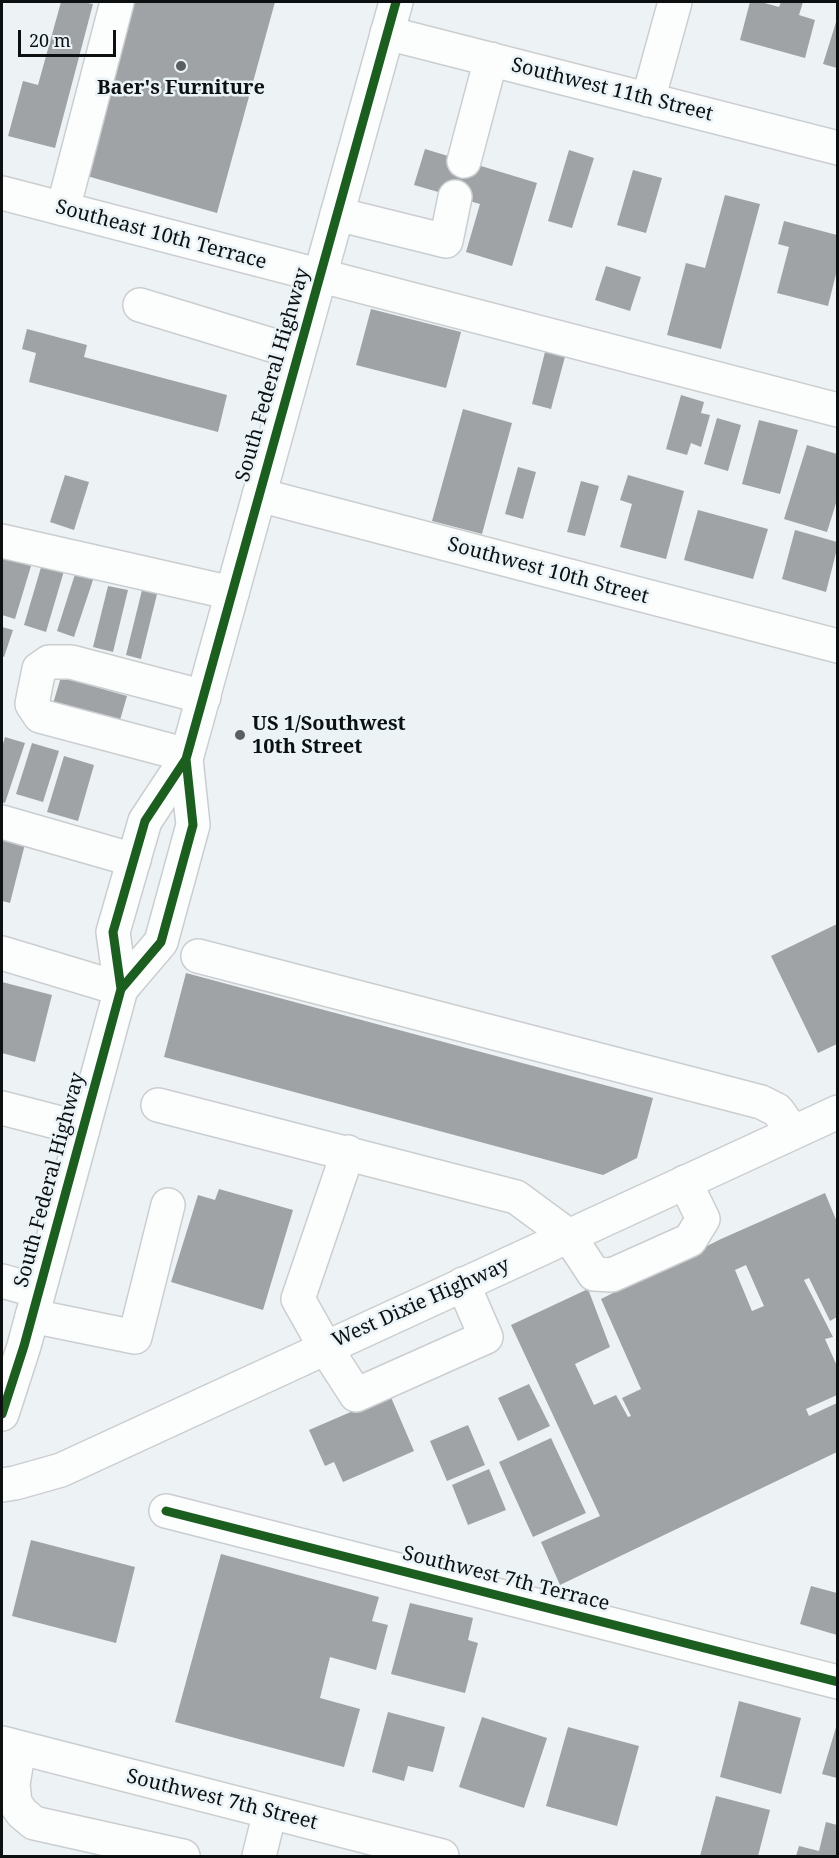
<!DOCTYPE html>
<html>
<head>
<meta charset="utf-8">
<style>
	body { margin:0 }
	#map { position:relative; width:839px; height:1858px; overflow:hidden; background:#edf2f4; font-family:"Noto Serif",serif }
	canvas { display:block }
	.frame { position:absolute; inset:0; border:3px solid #0d1011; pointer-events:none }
	.scale { position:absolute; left:18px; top:30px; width:98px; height:27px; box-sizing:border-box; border:3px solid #0d1011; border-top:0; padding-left:8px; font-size:18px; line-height:21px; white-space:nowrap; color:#0d1011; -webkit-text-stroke:4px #eaf3f7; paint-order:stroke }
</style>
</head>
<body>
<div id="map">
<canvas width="839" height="1858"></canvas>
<div class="frame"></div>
<div class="scale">20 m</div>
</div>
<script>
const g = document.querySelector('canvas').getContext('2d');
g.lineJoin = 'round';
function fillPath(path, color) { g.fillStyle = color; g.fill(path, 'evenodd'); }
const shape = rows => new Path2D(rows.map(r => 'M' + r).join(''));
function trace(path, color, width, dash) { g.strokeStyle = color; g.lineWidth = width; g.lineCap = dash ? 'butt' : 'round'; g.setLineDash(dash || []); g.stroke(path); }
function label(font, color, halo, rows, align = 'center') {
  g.font = font + ' "Noto Serif",serif'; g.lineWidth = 5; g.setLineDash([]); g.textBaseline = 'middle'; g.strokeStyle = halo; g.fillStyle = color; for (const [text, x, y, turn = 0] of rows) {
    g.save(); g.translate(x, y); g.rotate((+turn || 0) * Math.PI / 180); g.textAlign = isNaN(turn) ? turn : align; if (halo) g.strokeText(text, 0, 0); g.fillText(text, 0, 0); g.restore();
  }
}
const building = shape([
	[61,2,83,2,93,4,55,148,8,136,23,81,38,85],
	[135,2,275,2,217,213,87,176],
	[750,2,761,2,779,7,781,2,803,2,799,15,815,20,805,58,740,40],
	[837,19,837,68,823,64],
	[425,149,537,183,512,266,466,252,480,204,414,185],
	[569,150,594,158,572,228,548,221],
	[633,170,662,178,646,233,617,225],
	[725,195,760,204,721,349,667,335,686,263,705,268],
	[784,221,837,235,837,270,828,306,777,293,789,247,778,244],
	[606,266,641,277,630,311,595,300],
	[371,309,461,332,446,388,356,365],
	[27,329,87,345,84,357,227,395,218,432,29,382,36,353,22,349],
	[546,348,566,353,551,409,532,404],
	[681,395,704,402,701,413,710,415,701,447,691,443,687,455,666,449],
	[463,409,512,423,482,534,432,521],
	[717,418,741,425,728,471,704,464],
	[759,420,798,430,780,494,742,484],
	[807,445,837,454,837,500,827,532,784,519],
	[518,467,536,472,523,519,505,514],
	[65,475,89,482,74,530,50,522],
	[628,475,684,491,666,559,620,547,632,504,620,500],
	[581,481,599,486,585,536,567,532],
	[698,510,768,529,753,579,684,560],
	[795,530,837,542,837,549,826,592,782,579],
	[2,558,31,566,15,619,2,615],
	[42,564,64,571,46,632,24,625],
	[76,571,94,577,74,637,57,631],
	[108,586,128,590,113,652,93,647],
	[143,586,158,590,141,659,126,655],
	[2,627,13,630,4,657,2,656],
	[61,677,127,696,118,727,52,707],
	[5,737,25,743,5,803,2,802,2,747],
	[32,743,59,751,43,802,16,794],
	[64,756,94,765,78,821,47,812],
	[2,838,25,844,10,903,2,901],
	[837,924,837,1044,818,1053,771,956],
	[186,973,653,1098,637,1158,603,1175,164,1057],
	[2,982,52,995,35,1062,2,1053],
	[219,1189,293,1210,263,1310,171,1282,198,1195,215,1200],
	[825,1193,837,1222,837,1317,830,1321,809,1278,804,1280,833,1337,825,1339,837,1366,837,1395,806,1409,809,1416,837,1403,837,1452,560,1585,541,1542,600,1516,511,1325,588,1289,610,1347,575,1364,594,1405,616,1395,628,1417,631,1416,622,1398,641,1389,601,1299,721,1239],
	[746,1265,764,1306,752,1311,735,1270],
	[529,1384,550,1426,518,1441,498,1398],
	[390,1395,414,1451,343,1482,334,1462,325,1466,309,1430],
	[468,1425,485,1465,447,1481,430,1441],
	[551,1438,586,1513,533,1537,499,1462],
	[489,1469,506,1510,468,1525,452,1485],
	[31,1540,135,1567,116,1643,12,1616],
	[221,1554,379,1597,372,1621,388,1625,376,1670,330,1657,320,1698,360,1709,344,1767,175,1722],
	[811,1586,837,1593,837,1635,800,1624],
	[410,1603,473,1618,468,1640,478,1643,465,1693,391,1674],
	[739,1701,801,1718,781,1794,720,1777],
	[388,1712,445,1727,433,1772,408,1766,404,1781,372,1772],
	[482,1717,547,1738,524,1808,459,1787],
	[837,1724,837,1778,822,1774],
	[568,1727,639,1746,617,1826,546,1806],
	[716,1796,770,1810,758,1856,700,1856],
	[826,1822,837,1825,837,1856,796,1856,799,1846,819,1851]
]);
const minor = shape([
	[387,33,838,148],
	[648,100,675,2],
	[464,161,491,59],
	[2,193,838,410],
	[63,209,117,2],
	[337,214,446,241,455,197],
	[140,305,298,353],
	[259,495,838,646],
	[2,541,232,593],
	[187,755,40,716,32,704,39,669,49,662,71,662,204,697],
	[2,822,134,860],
	[2,953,121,989],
	[198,956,761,1102,777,1110,793,1132],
	[158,1105,516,1197,569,1236,594,1274,612,1275,690,1240,703,1219,685,1182],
	[2,1108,83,1129],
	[348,1152,298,1299,325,1347,356,1395,486,1337,463,1284],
	[2,1281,38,1291],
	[32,1316,135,1337,168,1205],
	[166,1511,838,1682],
	[2,1743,442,1856],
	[19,1748,13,1784,15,1803,22,1813,34,1823,183,1856],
	[259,1856,270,1812]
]);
const major = shape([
	[121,989,161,942,193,825,186,759],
	[2,1414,24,1346,121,989,113,932,145,821,186,759,396,2],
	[2,1485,15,1483,61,1470,838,1112]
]);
const cycleway = shape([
	[121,989,161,942,193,825,186,759],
	[2,1414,24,1346,121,989,113,932,145,821,186,759,396,2],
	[166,1511,838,1682]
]);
const markers = [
	[181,66,6,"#5b5f60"],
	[240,735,6,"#5b5f60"]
];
const poiNames = [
	["Baer's Furniture",181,88],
	["US 1/Southwest",252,724,"left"],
	["10th Street",252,747,"left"]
];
const streetNames = [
	["Southwest 11th Street",612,90,14],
	["Southeast 10th Terrace",161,235,15],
	["South Federal Highway",273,375,-74],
	["Southwest 10th Street",548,571,15],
	["South Federal Highway",50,1180,-75],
	["West Dixie Highway",421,1303,-24],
	["Southwest 7th Terrace",506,1579,14],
	["Southwest 7th Street",222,1800,14]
];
fillPath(building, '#9fa3a5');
trace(minor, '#cbced0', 36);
trace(major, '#cbced0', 36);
trace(minor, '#fcfdfd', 33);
trace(major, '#fcfdfd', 33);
trace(cycleway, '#1b5e20', 9);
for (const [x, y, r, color] of markers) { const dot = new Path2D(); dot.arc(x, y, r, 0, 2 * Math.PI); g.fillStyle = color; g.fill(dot); trace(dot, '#eaf3f7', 2); }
label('bold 20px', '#0d1011', '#eaf3f7', poiNames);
label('20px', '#0d1011', '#eaf3f7', streetNames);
</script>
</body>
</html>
